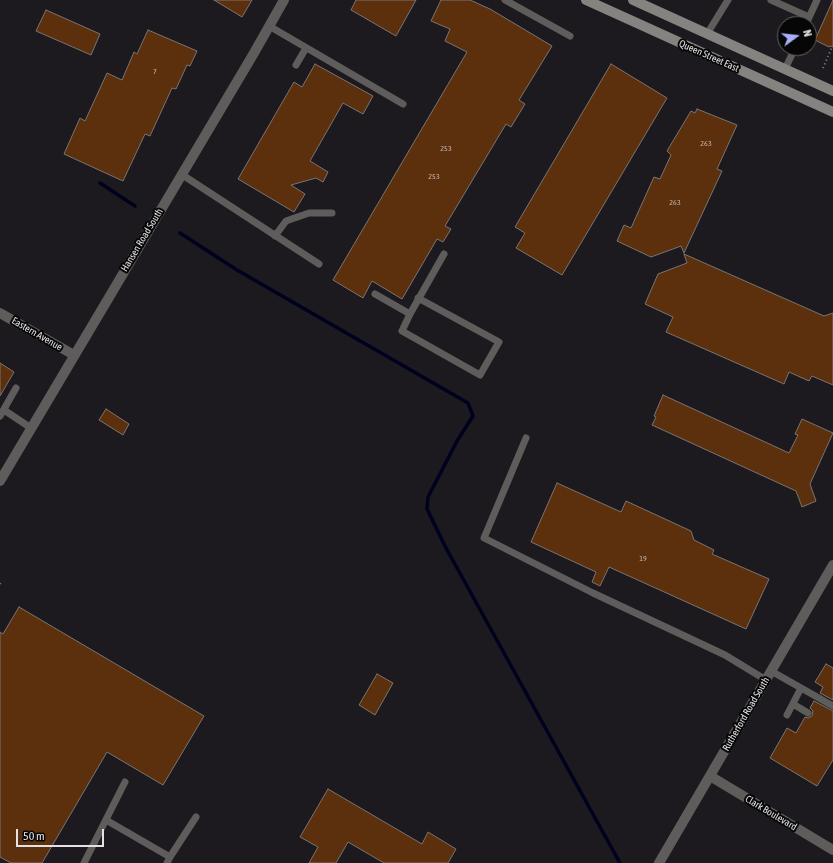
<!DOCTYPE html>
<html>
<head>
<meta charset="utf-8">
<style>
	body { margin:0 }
	#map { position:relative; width:833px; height:863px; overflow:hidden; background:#1c1a1e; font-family:"Asap Condensed",sans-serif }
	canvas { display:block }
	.north { position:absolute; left:777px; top:16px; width:40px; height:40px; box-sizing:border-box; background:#060607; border:1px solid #5e5e5f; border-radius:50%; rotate:75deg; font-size:11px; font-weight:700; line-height:16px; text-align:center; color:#e3e2e4 }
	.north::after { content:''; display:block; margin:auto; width:14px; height:18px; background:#a8b0fc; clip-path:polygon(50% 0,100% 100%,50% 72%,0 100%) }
	.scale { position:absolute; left:16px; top:829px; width:88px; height:18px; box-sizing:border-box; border:2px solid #e3e2e4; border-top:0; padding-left:5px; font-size:12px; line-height:14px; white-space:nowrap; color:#e3e2e4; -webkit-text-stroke:3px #060607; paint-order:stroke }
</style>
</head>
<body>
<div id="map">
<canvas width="833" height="863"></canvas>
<div class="north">N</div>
<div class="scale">50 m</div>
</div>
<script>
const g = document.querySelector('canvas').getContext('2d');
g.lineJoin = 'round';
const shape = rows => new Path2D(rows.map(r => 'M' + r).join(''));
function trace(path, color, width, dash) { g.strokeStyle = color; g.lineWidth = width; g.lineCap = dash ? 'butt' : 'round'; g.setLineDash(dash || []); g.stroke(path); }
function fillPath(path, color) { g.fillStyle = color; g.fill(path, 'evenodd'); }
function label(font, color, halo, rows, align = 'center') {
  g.font = font + ' "Asap Condensed",sans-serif'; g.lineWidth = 4; g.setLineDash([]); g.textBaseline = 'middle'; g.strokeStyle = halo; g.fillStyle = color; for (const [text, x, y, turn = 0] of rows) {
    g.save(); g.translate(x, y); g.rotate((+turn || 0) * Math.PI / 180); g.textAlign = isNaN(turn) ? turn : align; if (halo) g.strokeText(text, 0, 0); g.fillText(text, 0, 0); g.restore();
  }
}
const stream = shape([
	[100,183,135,206],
	[180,233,237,270,468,403,473,416,457,441,428,497,427,509,446,548,620,863]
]);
const building = shape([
	[214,0,252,0,242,17,214,0],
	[356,0,416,0,396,36,351,10,356,0],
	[441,0,470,0,490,9,552,46,519,100,525,104,511,127,506,124,445,226,451,229,443,242,437,239,402,299,372,281,363,298,333,280,467,52,445,41,450,29,431,21,441,0],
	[833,0,833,47,830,46,829,47,815,40,833,0],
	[46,10,100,34,91,55,36,31,46,10],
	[148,30,197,51,190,66,187,65,176,89,172,88,150,136,145,134,123,181,64,154,80,118,85,121,107,73,122,80,134,52,137,54,148,30],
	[315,64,373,96,363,114,343,103,310,161,328,172,323,182,316,178,291,185,305,194,294,212,238,179,294,82,302,87,315,64],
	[611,64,667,98,562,275,516,248,525,233,515,227,611,64],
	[697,109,737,125,717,169,722,171,684,253,681,246,651,257,617,241,624,225,631,228,654,177,660,179,671,155,667,151,691,111,695,113,697,109],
	[684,254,824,316,833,313,833,385,812,376,809,381,789,372,784,384,666,332,673,317,645,304,658,274,687,263,684,254],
	[0,363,14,372,0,396,0,363],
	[663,395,789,453,798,435,795,434,802,419,833,433,810,484,816,501,802,507,796,491,652,425,656,417,654,416,663,395],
	[106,409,129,424,123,435,99,420,106,409],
	[557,483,621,512,626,501,691,531,694,540,714,550,712,554,769,579,746,629,609,567,600,586,592,582,596,572,531,542,557,483],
	[19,607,204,716,163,785,107,752,42,863,11,863,0,857,0,632,3,634,19,607],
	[826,664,833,668,833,700,820,693,823,687,815,682,826,664],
	[377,674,393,683,375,715,359,705,377,674],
	[814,701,833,711,833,760,817,786,770,758,787,728,796,733,805,717,808,718,812,716,813,711,810,708,814,701],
	[328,789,422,844,428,832,456,849,448,863,384,863,348,842,336,863,309,863,318,847,300,837,328,789]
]);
const path = shape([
	[823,68,832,47],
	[0,584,2,581]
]);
const service = shape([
	[505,0,570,36],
	[771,0,809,17],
	[806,24,817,0],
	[269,26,403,104],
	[707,34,728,0],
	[296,65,306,48],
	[785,69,795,48],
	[181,174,319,264],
	[275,236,286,221,309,213,332,213],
	[375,294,410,314,444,254],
	[410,314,402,331,480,375,499,342,418,298],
	[4,410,31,428],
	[0,416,16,388],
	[526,438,484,538,593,593,725,655,766,680],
	[771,671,833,706],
	[793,704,808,713],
	[787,715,801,688],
	[106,820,170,857,167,863],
	[170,857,196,817],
	[84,863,125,782]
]);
const minor = shape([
	[0,313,74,355],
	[0,481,254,53,284,0]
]);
const tertiary = shape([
	[710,776,833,850],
	[659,863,833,565]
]);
const secondary = shape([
	[586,0,833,112],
	[633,0,833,91]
]);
const numberNames = [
	["7",155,71],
	["263",706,143],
	["253",446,148],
	["253",434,176],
	["263",675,202],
	["19",643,558]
];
const streetNames = [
	["Queen Street East",709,56,24],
	["Hansen Road South",142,240,-59],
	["Eastern Avenue",37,334,30],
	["Rutherford Road South",746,714,-60],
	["Clark Boulevard",771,813,31]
];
trace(stream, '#00001f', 3.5);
fillPath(building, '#5c2f0d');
trace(building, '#7a7572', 1);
trace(path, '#848386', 2, [1, 3]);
trace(service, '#5e5d5b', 7);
trace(minor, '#5e5d5b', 10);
trace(tertiary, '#5e5d5b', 10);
trace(secondary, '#84837f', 10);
label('8px', '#c1b5ae', null, numberNames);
label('10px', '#e3e2e4', '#060607', streetNames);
</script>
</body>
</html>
